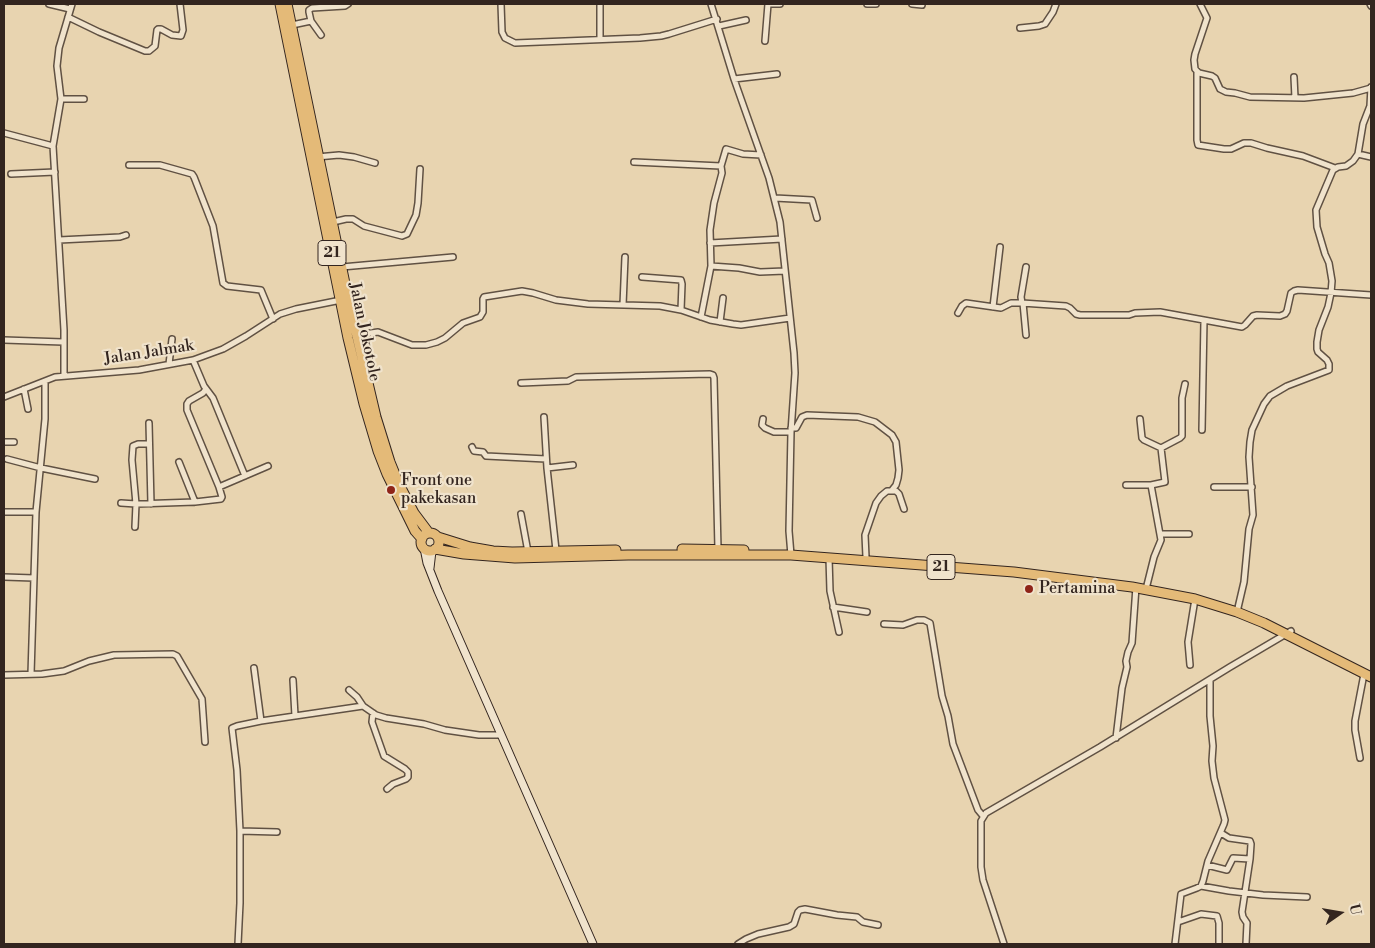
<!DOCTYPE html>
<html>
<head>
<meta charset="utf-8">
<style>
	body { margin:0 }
	#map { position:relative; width:1375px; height:948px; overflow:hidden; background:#e8d4b0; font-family:"Libre Bodoni",serif }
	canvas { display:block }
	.frame { position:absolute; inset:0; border:5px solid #33251f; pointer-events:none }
	.north { position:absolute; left:1315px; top:888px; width:50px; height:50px; -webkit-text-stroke:4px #f0e3cc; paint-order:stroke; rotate:77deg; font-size:14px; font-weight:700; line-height:20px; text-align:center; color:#33251f }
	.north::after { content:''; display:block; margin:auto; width:18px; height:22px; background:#33251f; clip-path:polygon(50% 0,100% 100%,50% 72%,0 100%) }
</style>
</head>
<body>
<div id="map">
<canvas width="1375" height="948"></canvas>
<div class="frame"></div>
<div class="north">U</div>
</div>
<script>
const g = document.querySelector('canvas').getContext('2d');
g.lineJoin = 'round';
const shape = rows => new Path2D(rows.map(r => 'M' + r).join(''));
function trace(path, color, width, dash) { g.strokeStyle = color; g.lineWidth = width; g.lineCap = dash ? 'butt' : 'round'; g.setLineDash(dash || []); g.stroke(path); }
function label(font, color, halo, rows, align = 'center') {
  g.font = font + ' "Libre Bodoni",serif'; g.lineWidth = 4.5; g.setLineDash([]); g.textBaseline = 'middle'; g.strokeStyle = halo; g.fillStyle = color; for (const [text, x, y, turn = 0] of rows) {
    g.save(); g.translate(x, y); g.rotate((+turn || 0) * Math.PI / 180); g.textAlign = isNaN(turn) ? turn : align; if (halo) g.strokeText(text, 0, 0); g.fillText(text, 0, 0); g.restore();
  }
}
const minor = shape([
	[49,4,70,9],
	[501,4,502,32,505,38,515,43,640,38,661,36,669,34,717,19],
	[600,4,600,39],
	[711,4,734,79,769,178,780,222,794,353,795,373,791,432,789,531,791,555],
	[771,4,780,4],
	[867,4,876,4],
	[912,4,922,5],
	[1200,4,1207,18,1195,54,1194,60,1195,69,1199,73,1212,76,1215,78,1220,89,1226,92,1235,93,1250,97,1304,98,1353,93,1371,88],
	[1370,4,1371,6],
	[68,17,99,32,145,51,149,51,155,46,157,30,158,29,161,29,172,35,181,36,183,30,180,4],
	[311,21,321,35],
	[292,25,311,21,309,12,309,10,312,8,345,6,348,4],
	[719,26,746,20],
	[1020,28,1039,26,1045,24,1053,12,1056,4],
	[765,41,768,4],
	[1197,72,1197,140,1198,145,1224,149,1231,149,1244,143,1251,143,1267,148,1303,156,1335,168],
	[1294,77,1295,98],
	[734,79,777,74],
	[61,99,84,99],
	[4,133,53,146],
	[1358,154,1371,157],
	[317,157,339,155,354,157,375,163],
	[634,162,721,166,722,173,714,203,710,230,711,266,701,317],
	[129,165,160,165,192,174,194,177,213,226,223,283,227,286,261,290,273,319],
	[721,166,726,149,743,154,761,155],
	[11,174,55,172],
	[775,198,812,200,817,218],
	[333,222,346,219,353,219,364,226,402,236,407,234,416,215,418,203,420,169],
	[59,240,120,237,126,235],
	[710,243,782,239],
	[711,266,739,268,760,272,785,271],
	[342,267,453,257],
	[642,277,681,280,682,284,681,310],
	[1022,303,1021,297,1026,267],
	[1023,303,1026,335],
	[623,305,625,257],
	[993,307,1000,247],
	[958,313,962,306,966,303,1001,308,1011,303,1022,303,1066,306,1070,308,1076,314,1080,315,1129,315,1135,313,1160,312,1242,327,1245,325,1253,316,1257,315,1280,316,1285,314,1287,311,1291,293,1294,291,1298,290,1371,295],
	[720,322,723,298],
	[357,335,378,332,412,345,426,345,437,342,445,338,463,323,480,317,483,312,483,299,484,297,522,291,533,293,556,300,588,304,660,306,681,310,710,320,733,324,741,325,790,318],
	[4,340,63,342],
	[193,360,204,386,213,398,245,476],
	[169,364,172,339],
	[64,375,64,330,53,146,61,99,57,66,59,48,72,4],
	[521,383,568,381,576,377,710,374,713,375,714,378,718,549],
	[24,389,28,409],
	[4,397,55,377,139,370,193,360,223,349,246,336,280,314,296,309,341,300],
	[544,417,547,468,556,550],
	[763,419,762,425,765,428,774,432,791,432],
	[1140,419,1142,438,1144,440,1161,448],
	[149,423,151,504],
	[791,428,796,428,802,417,807,415,858,417,875,422,892,435,896,442,899,470,898,478,896,485,892,490],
	[1202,430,1204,320],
	[4,442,14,442],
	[149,444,138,444,133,446,132,460,136,504,195,502,221,499,222,497,219,487,187,410,187,404,189,401,203,393,206,389],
	[472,447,474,451,483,452,486,456,546,459],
	[7,459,41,468,95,479],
	[179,462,195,502],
	[547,468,573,465],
	[1126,485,1151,485],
	[219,487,268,466],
	[1214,487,1252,487],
	[121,503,136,504,135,527],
	[4,512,36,512],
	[521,514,528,552],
	[1160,534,1189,534],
	[866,557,865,535,876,503,881,496,887,491,896,491,899,494,904,509],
	[829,558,830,591,839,632],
	[4,577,34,578],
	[1147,585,1154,557,1161,540,1151,485,1165,482,1161,448,1180,438,1182,436,1182,398,1185,384],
	[833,607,867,612],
	[1237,612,1244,582,1249,529,1253,515,1249,457,1250,442,1252,430,1264,404,1270,396,1287,386,1329,370,1329,364,1327,360,1318,352,1317,349,1317,342,1319,330,1328,307,1331,293,1332,281,1329,263,1325,254,1317,227,1316,210,1333,170,1338,167,1346,166,1353,161,1358,154,1363,124,1370,106,1371,87],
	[884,624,903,625,917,620,924,620,930,623,942,696,948,716,953,744,978,810,983,816],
	[1190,665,1188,642,1195,599],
	[254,668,261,721],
	[31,674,36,512,45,419,45,381],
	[4,675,42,674,64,671,89,661,114,655,173,654,177,656,202,699,205,742],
	[293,680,295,716],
	[349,690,357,697,363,706],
	[373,713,372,722,384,756,405,769,408,772,408,777,406,779,393,784,387,789],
	[1116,738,1122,688,1127,667,1126,661,1128,652,1132,643,1136,587],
	[1360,758,1355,730,1355,721,1364,674],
	[240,831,277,832],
	[1207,865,1227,870,1233,858,1250,859,1251,844,1250,841,1229,838,1221,833],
	[1201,886,1229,891,1263,895,1307,897],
	[1178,922,1201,914,1217,916,1219,923,1219,944],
	[238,944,240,903,240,831,237,770,232,728,237,726,261,721,363,706,376,715,386,718,424,724,445,730,479,735,500,735],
	[738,944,746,939,758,934,789,927,794,924,798,912,800,910,805,909,837,915,857,917,863,922,878,925],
	[1004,944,983,880,981,867,981,821,986,813,1100,747,1230,667,1291,631],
	[1175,944,1181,894,1197,888,1201,886,1203,881,1208,861,1224,824,1225,820,1214,778,1212,761,1213,746,1210,716,1210,680],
	[1246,944,1247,923,1243,917,1242,912,1250,859]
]);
const secondary = shape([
	[424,548,427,563,438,591,593,944],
	[430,568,432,551]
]);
const trunk = shape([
	[280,4,348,338,364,404,378,451,387,474,415,531,422,539],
	[287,4,348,298,376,417,390,462,399,484,414,513,429,533],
	'421 542a9 9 0 1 1 18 0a9 9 0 1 1-18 0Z',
	[438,537,470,547,493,551,512,552,616,550],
	[435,549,464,554,515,558,628,555,791,555,1014,572,1132,587,1195,599,1237,612,1264,623,1371,677],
	[682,549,744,550]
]);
const markers = [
	[391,490,5,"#8f2418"],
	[1029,589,5,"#8f2418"]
];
const shields = [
	[332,253,28],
	[941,567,28]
];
const shieldNames = [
	["21",332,253],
	["21",941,567]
];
const streetNames = [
	["Jalan Jokotole",364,332,78],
	["Jalan Jalmak",149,353,-9]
];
const poiNames = [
	["Front one",401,481],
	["pakekasan",401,499],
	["Pertamina",1039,589]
];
trace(minor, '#605143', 8);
trace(secondary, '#33251f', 9);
trace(trunk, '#33251f', 11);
trace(minor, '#f0e3cc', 5);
trace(secondary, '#f0e3cc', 7);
trace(trunk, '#e4ba78', 9);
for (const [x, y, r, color] of markers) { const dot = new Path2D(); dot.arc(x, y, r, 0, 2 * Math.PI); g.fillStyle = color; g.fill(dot); trace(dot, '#f0e3cc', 2); }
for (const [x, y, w] of shields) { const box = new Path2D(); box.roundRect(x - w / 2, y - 12.5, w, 25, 4); g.fillStyle = '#f0e3cc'; g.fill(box); trace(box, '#33251f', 1); }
label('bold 15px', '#33251f', null, shieldNames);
label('16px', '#33251f', '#f0e3cc', streetNames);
label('16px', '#33251f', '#f0e3cc', poiNames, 'left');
</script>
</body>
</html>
